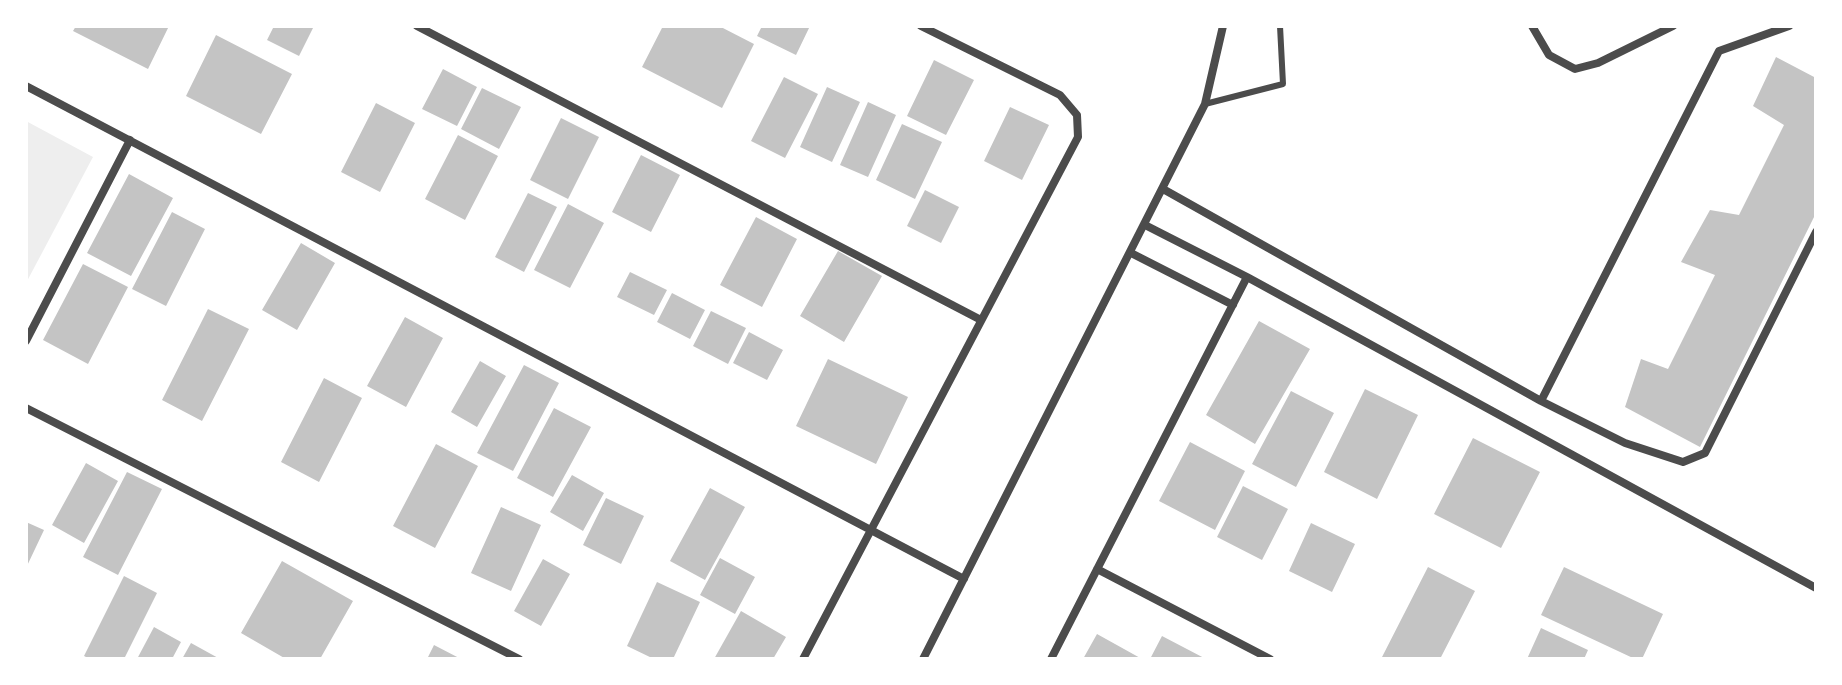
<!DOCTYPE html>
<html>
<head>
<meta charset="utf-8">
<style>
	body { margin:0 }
	#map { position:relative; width:1842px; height:685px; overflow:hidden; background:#fff; font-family:"Fira Sans",sans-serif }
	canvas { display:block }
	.frame { position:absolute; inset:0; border:28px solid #fff; pointer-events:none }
</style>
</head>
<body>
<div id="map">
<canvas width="1842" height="685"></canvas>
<div class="frame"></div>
</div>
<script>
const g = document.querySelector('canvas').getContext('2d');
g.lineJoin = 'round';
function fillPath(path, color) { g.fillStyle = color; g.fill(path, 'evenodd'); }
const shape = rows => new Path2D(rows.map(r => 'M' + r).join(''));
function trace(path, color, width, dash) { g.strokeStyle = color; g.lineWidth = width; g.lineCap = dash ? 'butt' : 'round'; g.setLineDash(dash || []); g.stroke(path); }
const green = shape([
	[26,121,93,157,26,283]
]);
const building = shape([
	[76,26,169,26,148,69,73,31],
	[274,26,314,26,299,56,267,40],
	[663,26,719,26,754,44,722,108,642,67],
	[762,26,810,26,796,55,757,36],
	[216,35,292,74,261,134,186,96],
	[1776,57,1816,78,1816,213,1700,447,1625,407,1641,359,1668,369,1715,275,1681,262,1710,210,1739,215,1784,125,1753,106],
	[934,60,974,80,946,135,907,116],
	[443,69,477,87,457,126,422,109],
	[784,77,818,94,785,158,751,141],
	[827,87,860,102,832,162,800,147],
	[482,88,521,107,499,149,461,129],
	[868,102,896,115,868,177,840,165],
	[376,103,415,123,380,192,341,172],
	[1010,107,1049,125,1022,180,984,161],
	[561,118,599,137,568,199,530,180],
	[902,124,942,142,915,199,876,180],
	[458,135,498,156,465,220,425,199],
	[641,155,680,175,651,232,612,212],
	[129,174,173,198,131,276,87,253],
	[925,190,959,207,941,243,907,226],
	[528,193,557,207,524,272,495,257],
	[568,204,604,223,570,288,534,270],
	[172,212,205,229,166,306,132,289],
	[756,217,797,239,762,307,720,285],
	[301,243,335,263,297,330,262,310],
	[838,251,882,276,844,342,800,316],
	[83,264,128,287,88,364,43,340],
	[630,272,667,290,654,315,617,297],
	[672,293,705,310,690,339,657,322],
	[208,309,249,329,202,421,162,400],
	[711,311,746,328,728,364,693,346],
	[405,317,443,338,406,407,367,386],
	[1259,321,1310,349,1255,444,1206,415],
	[749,332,783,350,767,380,733,363],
	[828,359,908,397,876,464,796,426],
	[480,361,506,376,477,427,451,412],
	[524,365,559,383,513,471,477,453],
	[324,378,362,398,319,482,281,462],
	[1365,389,1418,415,1377,499,1324,472],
	[1291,391,1334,413,1296,487,1252,464],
	[554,408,591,427,553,497,517,478],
	[1473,438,1540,472,1501,548,1434,514],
	[1190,442,1245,471,1215,530,1159,501],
	[436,444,478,466,435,548,393,526],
	[86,463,118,481,84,543,52,525],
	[127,472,162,489,118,575,83,557],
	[572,475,604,493,583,531,550,512],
	[1243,486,1288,509,1262,560,1217,537],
	[710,488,745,507,705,580,670,561],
	[606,498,644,516,621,564,583,545],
	[501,507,541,525,511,591,471,573],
	[26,522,44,530,26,568],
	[1311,523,1355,544,1332,592,1289,571],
	[720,558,755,577,735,614,700,595],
	[543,559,570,574,541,626,514,611],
	[282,561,353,601,320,659,286,659,241,633],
	[1428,567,1475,591,1440,659,1381,659],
	[1564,567,1663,614,1642,659,1635,659,1541,615],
	[124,576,157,593,124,659,90,659,84,656],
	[657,582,700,602,673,659,654,659,627,646],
	[741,611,786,637,773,659,714,659],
	[154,627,181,642,172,659,137,659],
	[1541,628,1588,650,1584,659,1527,659],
	[1097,634,1142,659,1083,659],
	[1162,636,1206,659,1150,659],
	[191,643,220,659,182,659],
	[434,645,461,659,427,659]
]);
const service = shape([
	[1205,104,1283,84,1280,26]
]);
const minor = shape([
	[417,26,981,320],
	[1532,26,1549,55,1575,69,1598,63,1673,26],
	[26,86,964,579],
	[1163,189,1541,401,1625,443,1683,462,1705,453,1816,232],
	[1145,225,1247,277,1816,588],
	[1131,253,1233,305],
	[26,341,130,140],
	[1541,401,1719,51,1789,26],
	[26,408,519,659],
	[1097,569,1270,659],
	[803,659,1078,137,1077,115,1060,95,921,26],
	[923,659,1205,104,1223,26],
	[1051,659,1247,277]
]);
fillPath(green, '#eee');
fillPath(building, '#c4c4c4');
trace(service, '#4c4c4c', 6);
trace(minor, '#4c4c4c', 8);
</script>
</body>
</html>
